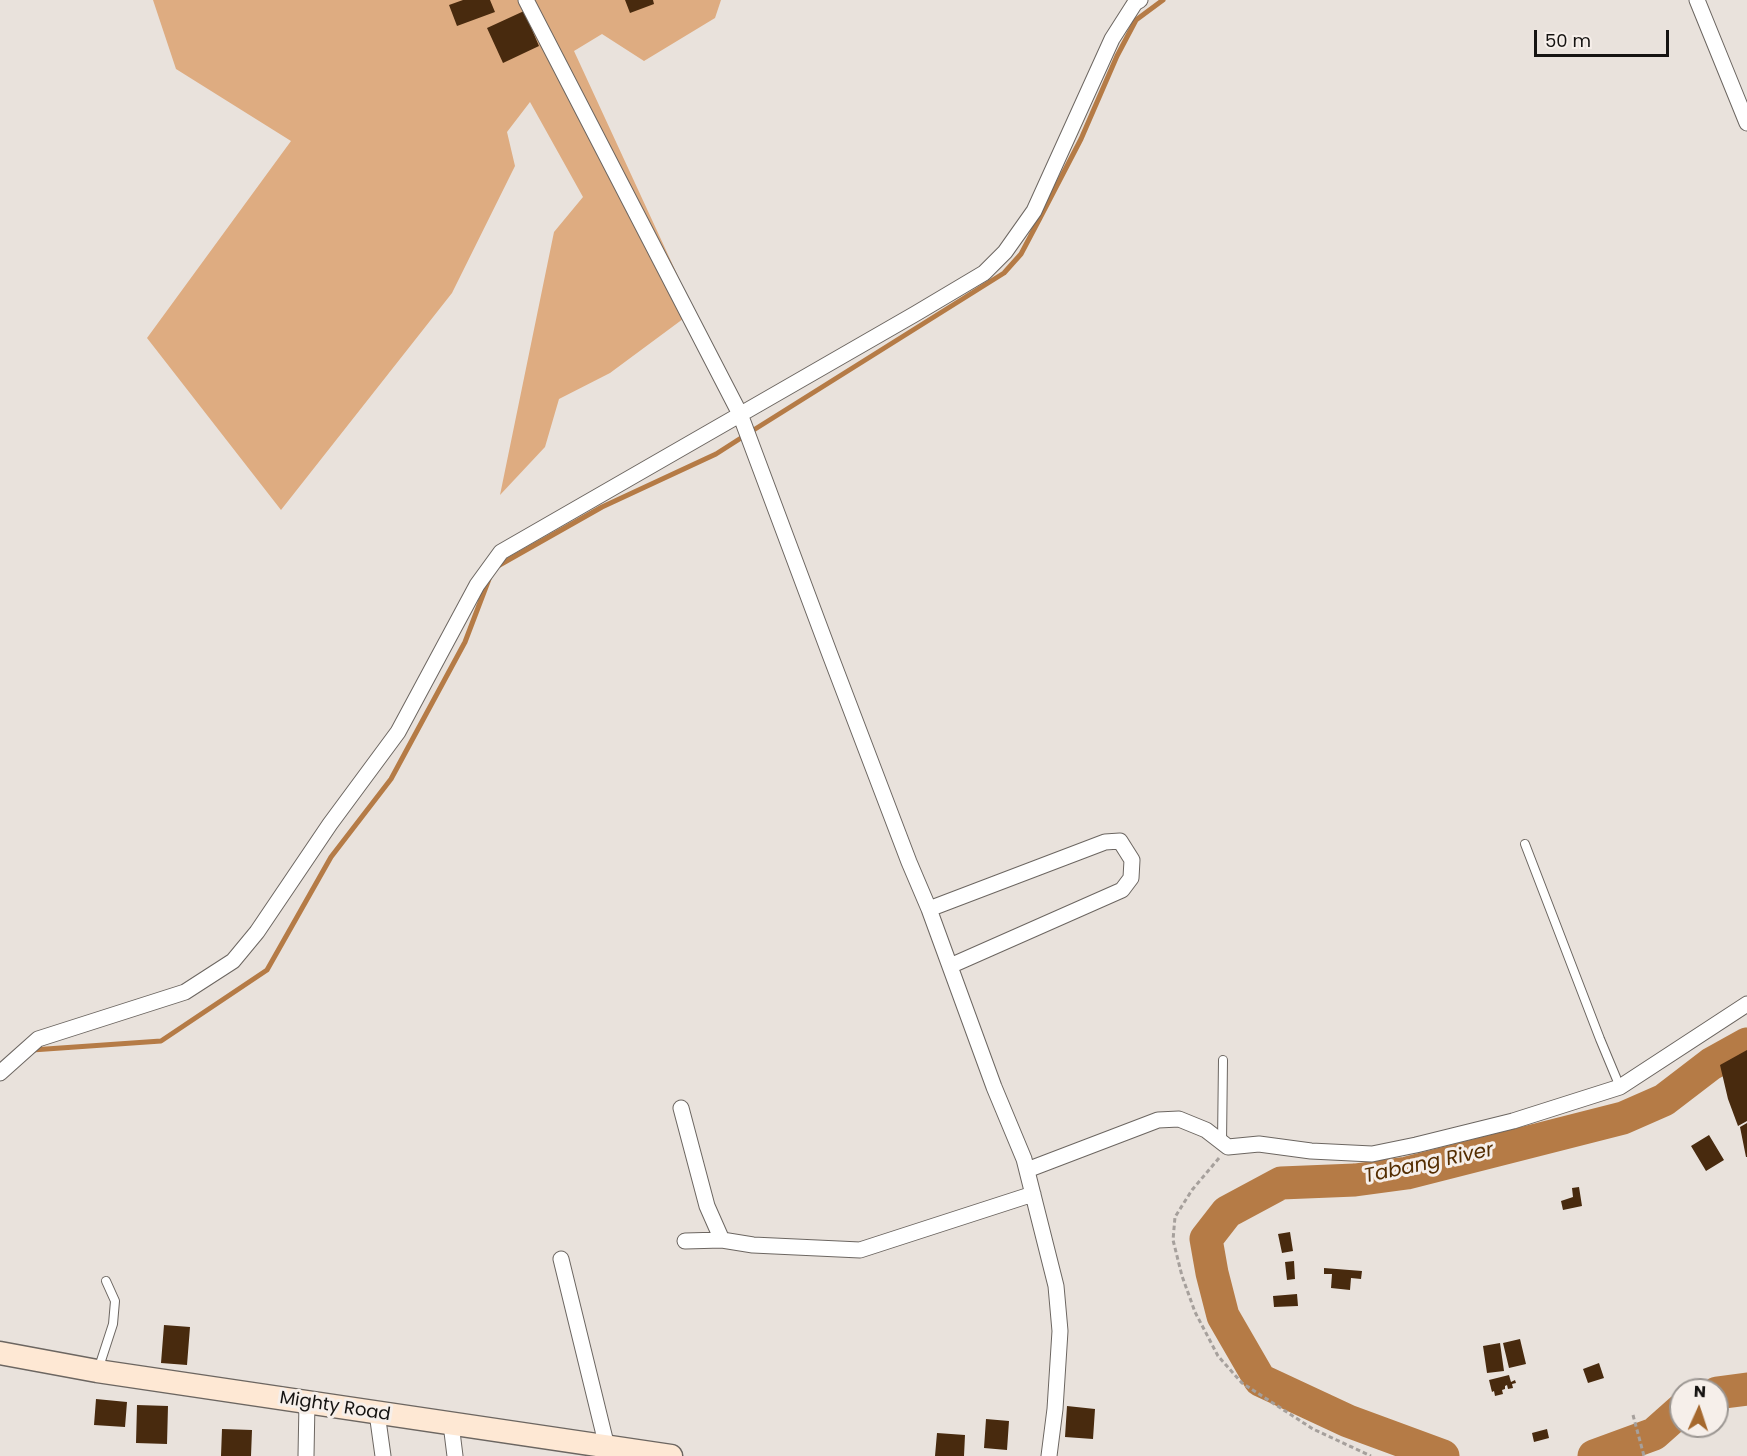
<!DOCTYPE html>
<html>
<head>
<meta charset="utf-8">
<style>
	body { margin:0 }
	#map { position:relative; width:1747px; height:1456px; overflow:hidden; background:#e9e2dc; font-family:Poppins,sans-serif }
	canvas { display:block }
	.north { position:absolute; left:1669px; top:1378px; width:60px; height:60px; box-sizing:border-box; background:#f6efea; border:2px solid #9c9793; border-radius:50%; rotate:3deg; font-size:16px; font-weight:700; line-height:24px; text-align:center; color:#151311 }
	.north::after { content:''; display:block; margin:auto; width:21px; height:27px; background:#a5682d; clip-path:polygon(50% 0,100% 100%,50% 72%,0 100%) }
	.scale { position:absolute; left:1534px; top:30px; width:135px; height:27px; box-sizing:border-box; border:3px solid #151311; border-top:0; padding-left:8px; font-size:18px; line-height:21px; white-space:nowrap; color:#151311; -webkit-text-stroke:4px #f6efea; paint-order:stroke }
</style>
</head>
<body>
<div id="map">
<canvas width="1747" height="1456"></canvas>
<div class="north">N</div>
<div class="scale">50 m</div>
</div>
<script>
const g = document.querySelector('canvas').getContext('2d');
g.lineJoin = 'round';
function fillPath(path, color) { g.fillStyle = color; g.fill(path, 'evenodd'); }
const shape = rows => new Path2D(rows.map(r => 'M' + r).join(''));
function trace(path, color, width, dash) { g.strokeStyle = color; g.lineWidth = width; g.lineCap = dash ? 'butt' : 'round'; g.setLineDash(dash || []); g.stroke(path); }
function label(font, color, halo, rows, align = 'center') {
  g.font = font + ' Poppins,sans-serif'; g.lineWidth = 6; g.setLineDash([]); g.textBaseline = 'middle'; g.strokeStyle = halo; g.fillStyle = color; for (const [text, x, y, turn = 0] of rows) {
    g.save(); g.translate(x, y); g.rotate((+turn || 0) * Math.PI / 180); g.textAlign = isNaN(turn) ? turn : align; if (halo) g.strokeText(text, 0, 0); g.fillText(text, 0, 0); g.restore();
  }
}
const green = shape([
	[153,0,721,0,715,18,644,61,602,34,574,51,695,313,687,316,610,373,559,399,545,447,500,495,554,232,583,197,530,102,507,132,515,166,452,293,281,510,147,338,291,141,176,69]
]);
const stream = shape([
	[752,431,1004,273,1021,254,1040,218,1081,139,1117,56,1136,20,1163,0],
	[496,567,602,507,716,454,741,438],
	[32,1050,161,1041,267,970,331,857,391,779,465,642,489,579]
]);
const river = shape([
	[1717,1393,1747,1389],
	[1443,1456,1348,1421,1260,1380,1223,1316,1212,1273,1206,1239,1227,1212,1281,1183,1355,1180,1407,1173,1623,1118,1664,1100,1711,1064,1747,1044],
	[1594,1456,1654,1434,1681,1410]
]);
const building = shape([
	[463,0,490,0,495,12,457,26,449,5],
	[625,0,653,0,654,4,630,13],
	[524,11,539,46,503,63,487,28],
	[1747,1050,1747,1121,1738,1126,1728,1099,1720,1065],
	[1747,1123,1747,1157,1746,1157,1740,1127],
	[1709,1135,1724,1160,1706,1171,1691,1146],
	[1579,1187,1582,1206,1563,1210,1561,1201,1573,1197,1572,1188],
	[1290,1232,1293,1251,1282,1253,1278,1234],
	[1294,1261,1295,1279,1287,1280,1285,1262],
	[1324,1268,1362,1271,1361,1279,1351,1278,1350,1290,1331,1288,1332,1274,1324,1274],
	[1297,1294,1298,1306,1274,1307,1273,1296],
	[164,1325,190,1327,187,1365,161,1363],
	[1520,1339,1526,1364,1509,1368,1503,1343],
	[1500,1343,1504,1371,1487,1373,1483,1346],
	[1599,1363,1604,1378,1588,1383,1583,1369],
	[1509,1375,1511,1382,1515,1380,1516,1383,1512,1384,1513,1388,1508,1389,1507,1385,1505,1386,1505,1389,1502,1390,1503,1394,1495,1396,1494,1391,1492,1392,1489,1380],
	[96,1399,127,1402,125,1427,94,1425],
	[137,1405,168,1406,167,1444,136,1443],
	[1067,1406,1095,1409,1093,1439,1065,1437],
	[986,1419,1009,1421,1007,1450,984,1448],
	[222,1429,252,1430,251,1456,221,1456],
	[1547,1429,1549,1438,1534,1442,1532,1433],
	[937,1433,965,1435,964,1456,935,1456]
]);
const path = shape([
	[1219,1158,1192,1190,1175,1217,1173,1240,1182,1276,1195,1312,1218,1356,1242,1383,1313,1429,1371,1456],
	[1633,1415,1644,1456]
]);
const lane = shape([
	[1525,844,1600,1039,1620,1087],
	[1222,1142,1223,1060],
	[98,1370,113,1324,115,1301,106,1281]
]);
const street = shape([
	[526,0,740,414,829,652,909,862,929,909,994,1087,1024,1159,1056,1286,1060,1331,1055,1409,1049,1456],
	[1697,0,1747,123],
	[929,909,1105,842,1120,841,1132,860,1131,878,1122,890,950,966],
	[0,1073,38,1039,185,992,233,961,257,932,330,824,398,732,477,585,501,552,915,314,984,273,1005,252,1034,211,1112,39,1135,3,1140,0],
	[681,1108,707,1206,722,1240,753,1245,860,1250,1033,1194],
	[1027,1170,1158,1120,1179,1119,1206,1130,1228,1147,1259,1144,1311,1151,1372,1154,1416,1145,1513,1121,1620,1087,1747,1004],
	[685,1241,722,1240],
	[561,1259,607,1447],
	[377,1413,383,1456],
	[451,1424,455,1456],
	[306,1456,307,1402]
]);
const secondary = shape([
	[0,1353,97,1371,671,1456]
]);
const streetNames = [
	["Mighty Road",335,1407,9]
];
const waterNames = [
	["Tabang River",1429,1164,-12]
];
fillPath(green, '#deac81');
trace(stream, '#b57b46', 5);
trace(river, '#b57b46', 33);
fillPath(building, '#482a0e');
trace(lane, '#6c6661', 10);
trace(street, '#6c6661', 17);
trace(secondary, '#6c6661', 25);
trace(path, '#a6a09c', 3, [4.5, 3]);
trace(lane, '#fff', 8);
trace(street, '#fff', 15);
trace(secondary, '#fee8d4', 22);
label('18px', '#151311', '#f6efea', streetNames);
label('italic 20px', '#542d01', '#f6efea', waterNames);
</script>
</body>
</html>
